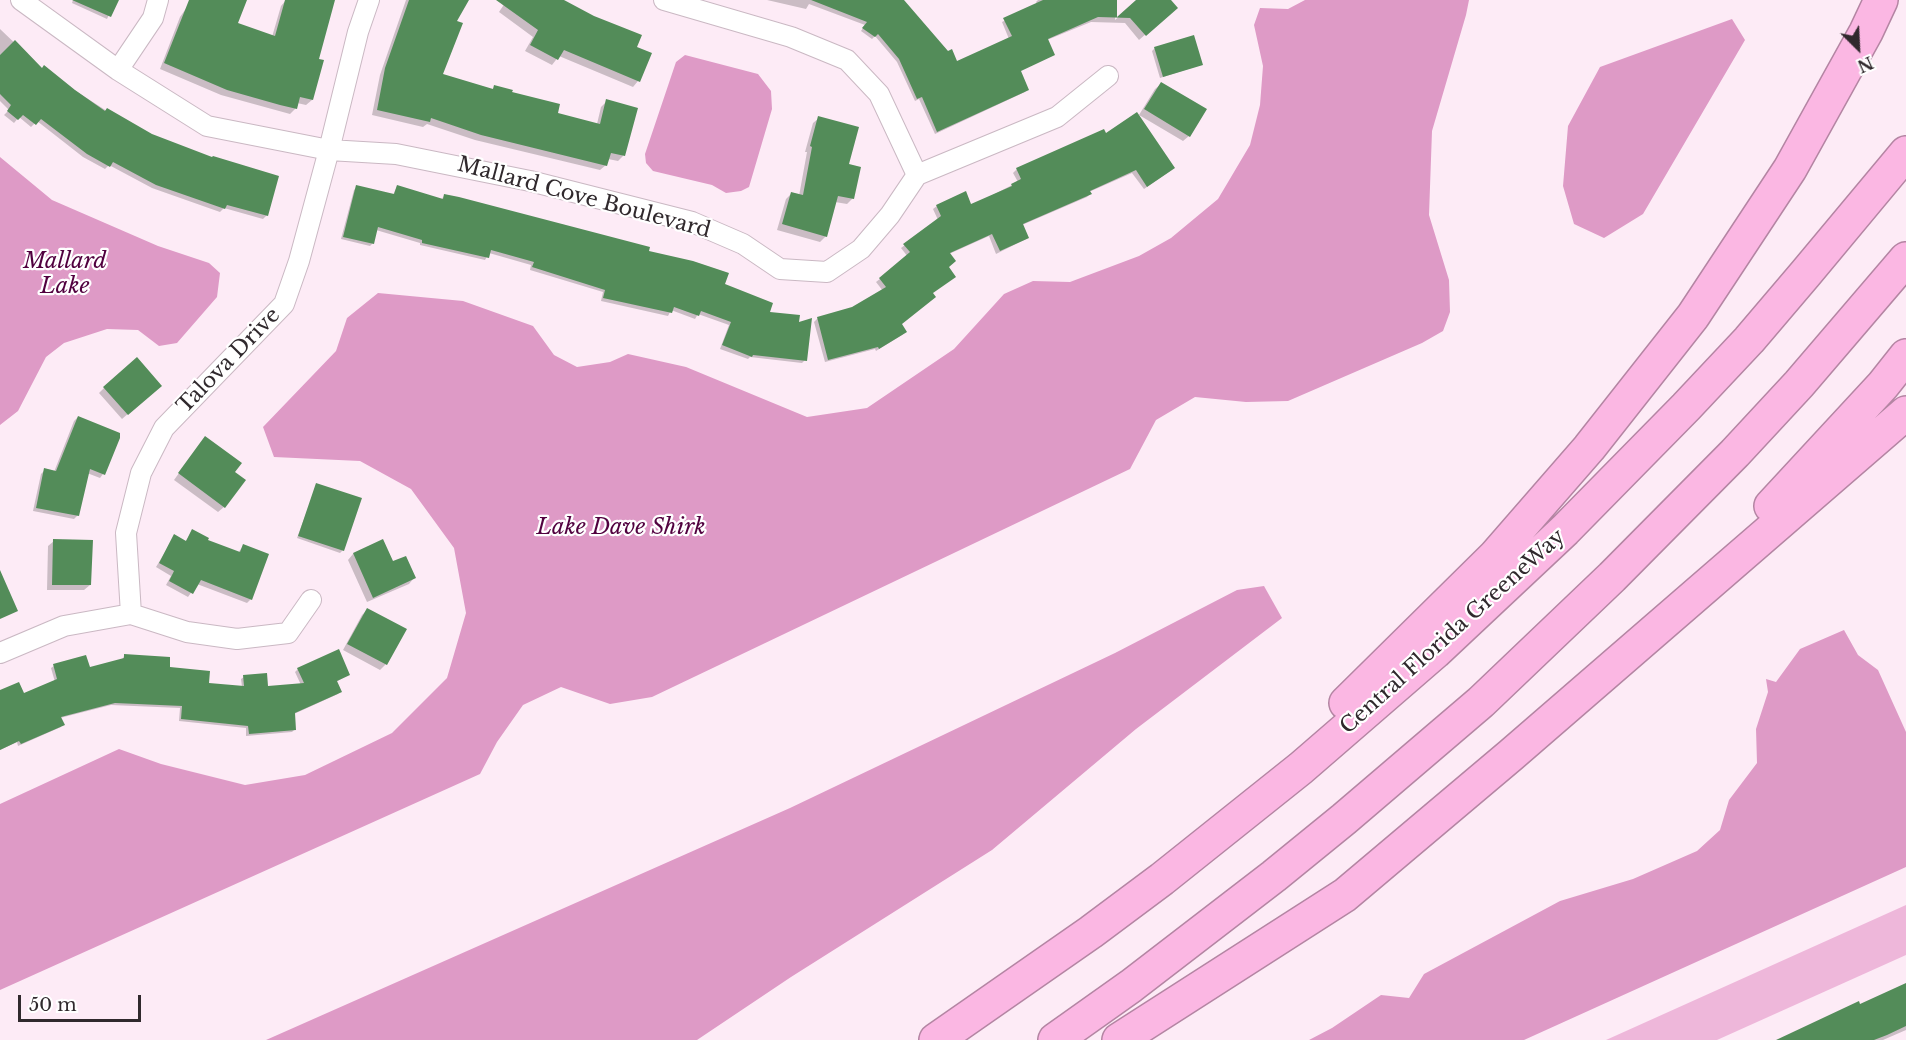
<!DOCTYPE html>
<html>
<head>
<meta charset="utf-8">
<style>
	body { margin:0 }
	#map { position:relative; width:1906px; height:1040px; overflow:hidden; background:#fdebf6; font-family:"Libre Baskerville",serif }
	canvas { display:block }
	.north { position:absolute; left:1828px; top:18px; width:60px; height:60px; -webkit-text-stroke:4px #fff; paint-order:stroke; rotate:156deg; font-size:16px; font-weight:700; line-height:24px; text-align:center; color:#30292d }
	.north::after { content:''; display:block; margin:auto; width:21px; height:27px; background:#30292d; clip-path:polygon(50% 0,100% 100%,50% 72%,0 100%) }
	.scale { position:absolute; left:18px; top:995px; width:123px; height:27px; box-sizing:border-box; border:3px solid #30292d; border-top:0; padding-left:8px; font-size:18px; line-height:21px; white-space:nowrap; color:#30292d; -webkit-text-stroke:4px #fff; paint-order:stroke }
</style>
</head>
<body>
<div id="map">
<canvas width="1906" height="1040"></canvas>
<div class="north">N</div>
<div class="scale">50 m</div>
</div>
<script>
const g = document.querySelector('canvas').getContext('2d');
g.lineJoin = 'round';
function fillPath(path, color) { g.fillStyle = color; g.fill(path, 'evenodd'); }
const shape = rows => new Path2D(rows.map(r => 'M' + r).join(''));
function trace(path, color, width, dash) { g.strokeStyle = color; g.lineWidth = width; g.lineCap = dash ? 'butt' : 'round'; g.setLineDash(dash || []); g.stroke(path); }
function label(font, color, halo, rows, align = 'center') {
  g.font = font + ' "Libre Baskerville",serif'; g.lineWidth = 4.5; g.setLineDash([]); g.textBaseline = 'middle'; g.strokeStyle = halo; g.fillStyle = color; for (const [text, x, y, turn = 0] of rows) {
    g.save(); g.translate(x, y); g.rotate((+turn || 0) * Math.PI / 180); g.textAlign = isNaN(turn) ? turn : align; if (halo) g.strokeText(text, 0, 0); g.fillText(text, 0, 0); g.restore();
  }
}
const green = shape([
	[1906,905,1906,955,1717,1040,1606,1040]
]);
const water = shape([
	[1305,0,1469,0,1466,15,1432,131,1429,215,1449,280,1450,312,1443,331,1422,343,1288,401,1246,402,1195,397,1156,420,1130,469,652,697,610,704,561,687,523,705,497,742,480,774,0,990,0,804,119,749,161,764,245,785,305,775,392,733,447,678,466,613,454,548,411,489,360,461,274,457,263,427,336,351,347,318,378,293,463,301,533,326,554,355,577,367,610,362,628,354,686,367,807,417,867,408,954,349,1004,294,1033,281,1070,282,1139,256,1171,238,1218,199,1250,145,1260,105,1263,66,1254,25,1260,8,1288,9],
	[1732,19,1745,40,1643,214,1604,238,1574,224,1563,186,1568,126,1600,67],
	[685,55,758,74,771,91,772,109,749,187,741,191,726,193,712,185,653,171,646,163,645,154,676,62],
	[0,157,52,200,158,246,209,263,220,273,217,297,177,343,159,346,138,330,107,329,64,343,46,357,18,411,0,425],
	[1264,586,1282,618,1136,729,992,850,791,977,697,1040,266,1040,790,808,1115,653,1237,590],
	[1844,630,1858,655,1878,670,1906,732,1906,867,1524,1040,1309,1040,1332,1028,1381,995,1409,998,1424,974,1560,901,1633,879,1697,851,1720,830,1729,800,1757,763,1756,729,1768,692,1766,679,1776,682,1800,649]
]);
const shadow = shape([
	[73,0,116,0,107,19,72,3],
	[192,0,245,0,236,24,272,37,281,6,286,0,333,0,318,60,312,100,306,105,297,103,296,108,290,114,221,95,160,69,180,17],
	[406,0,468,0,455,21,442,75,491,90,495,87,556,114,597,124,601,107,607,101,623,156,618,161,608,159,606,165,600,170,475,140,427,124,423,127,372,115,380,75],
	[507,0,561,0,635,47,650,54,638,81,633,87,559,56,552,65,525,51,533,37,499,12],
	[767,0,902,0,957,62,1009,39,1002,22,1037,4,1036,2,1038,0,1116,0,1115,20,1139,0,1169,0,1170,13,1139,40,1125,23,1091,22,1047,40,1054,55,1019,71,1027,89,1025,92,935,134,919,99,915,101,897,62,875,36,872,39,861,31,865,25,809,4,806,9],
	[0,29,42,69,267,215,263,219,224,208,220,212,152,188,109,165,105,169,83,157,37,121,31,127,19,117,14,123,4,115,9,110,0,101],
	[1155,48,1201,65,1160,78,1152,51],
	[1161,84,1189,136,1183,141,1139,115,1155,89],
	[819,118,847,166,853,198,847,204,835,202,826,236,820,242,777,230,786,199,791,194,799,196,807,152,805,152,813,123],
	[1105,135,1170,171,1144,189,1132,173,1089,192,1090,194,1087,197,1022,225,1028,238,996,254,989,236,949,254,947,267,932,294,900,324,905,332,902,335,876,351,875,349,825,362,814,322,818,318,853,309,883,291,876,282,908,257,901,248,938,220,933,209,937,206,971,206,1018,182,1013,173,1017,169],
	[397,186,441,200,444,196,647,252,723,285,768,313,797,324,805,360,802,363,750,357,748,359,720,349,729,325,698,314,695,319,671,310,668,316,601,301,603,292,530,270,531,265,489,253,485,260,420,245,420,243,376,230,373,243,370,246,341,239,354,190,357,187,393,195],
	[104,388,154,391,122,419,99,393],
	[78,417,119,438,103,474,100,478,87,473,78,515,74,519,33,511,41,474,45,470,54,472,74,421],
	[200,444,233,473,224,507,218,512,174,480],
	[317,484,343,550,340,553,297,538],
	[193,531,206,540,238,553,243,546,251,599,247,603,197,584,188,597,166,585,171,576,156,567,175,536,185,542],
	[54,541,90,585,84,590,47,590,48,546],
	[382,541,392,563,414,578,409,584,367,602,348,560,353,554],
	[367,610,405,630,386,664,380,670,343,650,362,615],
	[124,656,168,668,207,684,242,687,241,679,244,677,266,688,301,685,295,672,298,669,348,675,336,682,340,691,338,694,294,714,295,729,292,732,246,736,246,728,179,721,180,708,111,705,60,718,61,727,18,746,17,742,0,750,0,692,23,695,55,682,51,668,54,666,88,669,122,660],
	[1906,985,1906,1030,1883,1040,1779,1040]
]);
const building = shape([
	[72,0,119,0,111,17],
	[189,0,247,0,238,23,275,36,285,0,335,0,319,59,324,60,313,100,300,97,297,109,280,105,227,90,164,63],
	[409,0,469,0,457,21,463,23,443,74,493,89,494,85,513,90,512,92,560,104,558,113,600,124,606,99,638,108,625,156,611,153,607,166,481,135,431,118,430,122,377,110,385,68],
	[496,0,564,0,594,16,642,35,637,47,652,53,640,82,564,50,558,60,530,45,538,30],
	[811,0,904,0,948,51,952,49,957,61,1012,36,1003,18,1043,0,1117,0,1117,17,1136,0,1171,0,1178,8,1146,36,1130,18,1098,17,1048,39,1055,55,1021,71,1029,90,937,132,922,97,917,99,899,59,878,34,875,37,862,28,867,22],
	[1194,35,1203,65,1163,77,1154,47],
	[15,40,42,68,44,65,75,90,105,111,107,108,152,134,212,157,213,156,279,176,268,216,227,205,225,209,156,185,113,162,110,167,87,154,41,119,36,125,23,115,18,120,7,111,11,105,0,94,0,55],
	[1161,82,1207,109,1190,137,1144,109],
	[1137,112,1175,168,1147,187,1136,170,1090,191,1092,194,1023,224,1029,238,1000,251,992,234,950,253,956,261,949,267,956,277,933,293,936,297,902,324,907,332,879,349,878,347,828,360,817,317,852,307,886,287,879,278,910,252,903,244,941,216,936,205,966,191,971,204,1012,186,1011,184,1021,179,1016,168,1104,129,1106,133],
	[818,116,859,127,849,164,861,167,854,199,838,196,827,237,782,224,791,192,803,195,812,147,810,146],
	[356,185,394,194,397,185,443,199,444,194,459,197,650,247,649,251,693,261,729,273,725,284,773,303,770,312,800,315,799,322,812,318,807,361,753,355,752,357,722,345,731,322,701,311,699,316,674,307,672,313,603,298,605,290,532,267,534,262,491,250,489,258,422,243,422,240,378,227,374,244,343,237],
	[137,357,162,386,128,415,103,387],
	[78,416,120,433,120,438,105,475,90,469,79,516,36,508,44,468,56,471],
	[205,436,242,463,235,472,246,480,225,508,178,473],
	[316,483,362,498,344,551,298,536],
	[192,529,209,538,208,540,240,552,243,544,269,554,252,600,201,580,193,594,169,581,174,571,159,563,174,534,186,541],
	[53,539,93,540,91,585,52,585],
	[383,539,393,561,406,556,416,578,373,598,353,553],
	[0,570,18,611,0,619],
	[367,608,407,629,387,665,347,644],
	[339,649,350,675,337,681,342,692,295,713,296,730,249,734,248,726,181,719,182,706,115,703,61,717,65,725,21,744,19,741,0,750,0,690,19,682,24,693,57,679,53,664,86,655,90,667,124,658,124,654,170,657,170,667,210,671,209,683,244,686,243,675,267,673,268,686,304,683,297,668],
	[1906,983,1906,1026,1887,1035,1874,1040,1776,1040,1859,1001,1860,1004]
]);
const minor = shape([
	[21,0,118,70,207,126,329,150,396,154,530,181,692,222,743,244,780,269,827,272,861,249,890,215,917,175,1057,117,1108,76],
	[664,0,791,37,847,60,879,94,917,175],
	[118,70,153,18,158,0],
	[131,614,126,533,141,473,164,428,284,304,299,261,329,150,358,32,369,0],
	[0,653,64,626,131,614,187,632,237,639,288,633,311,600]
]);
const motorway = shape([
	[1771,506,1883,385,1906,356],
	[1346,703,1495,556,1589,448,1693,316,1790,169,1866,32,1881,0],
	[936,1040,1091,932,1162,879,1301,768,1435,652,1565,530,1686,407,1749,340,1806,273,1906,153],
	[1055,1040,1131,986,1274,876,1344,819,1481,702,1612,577,1735,453,1799,384,1906,259],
	[1119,1040,1345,895,1511,755,1906,413]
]);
const streetNames = [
	["Mallard Cove Boulevard",584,198,15],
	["Talova Drive",229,361,-46],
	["Central Florida GreeneWay",1453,632,-42]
];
const waterNames = [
	["Mallard",65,262],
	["Lake",65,287],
	["Lake Dave Shirk",621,528]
];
fillPath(green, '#eeb7da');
fillPath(water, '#de9ac6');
fillPath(shadow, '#0003');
fillPath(building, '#538c59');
trace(minor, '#cab8c3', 22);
trace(motorway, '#b485a3', 36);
trace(minor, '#fff', 20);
trace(motorway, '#fbb7e3', 33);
label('21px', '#30292d', '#fff', streetNames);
label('italic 22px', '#51003f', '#fff', waterNames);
</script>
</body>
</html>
